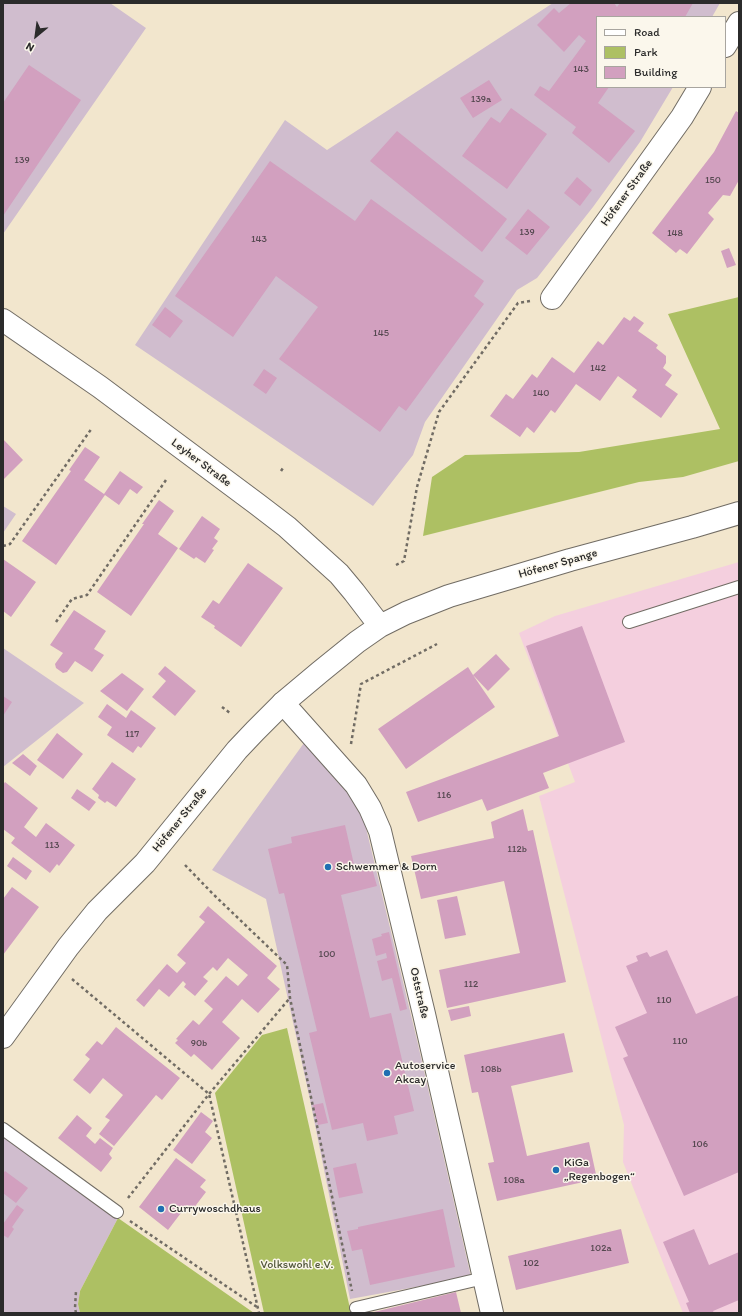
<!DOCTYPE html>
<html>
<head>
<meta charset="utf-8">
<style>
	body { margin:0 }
	#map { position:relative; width:742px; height:1316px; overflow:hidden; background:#f2e6cd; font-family:Itim,sans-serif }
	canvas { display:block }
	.frame { position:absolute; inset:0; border:4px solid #2b2b2b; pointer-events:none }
	.legend { position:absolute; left:596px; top:16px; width:130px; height:72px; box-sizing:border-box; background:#fbf7ec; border:1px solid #a8a59f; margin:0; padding:5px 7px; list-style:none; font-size:12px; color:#2b2b2b }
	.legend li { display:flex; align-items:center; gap:8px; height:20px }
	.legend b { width:20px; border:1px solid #a8a59f }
	.north { position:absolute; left:16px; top:16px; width:40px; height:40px; -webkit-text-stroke:3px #fbf7ec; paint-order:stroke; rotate:209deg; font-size:11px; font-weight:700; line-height:16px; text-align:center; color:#2b2b2b }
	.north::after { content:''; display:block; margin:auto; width:14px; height:18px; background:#2b2b2b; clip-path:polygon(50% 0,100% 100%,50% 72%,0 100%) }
</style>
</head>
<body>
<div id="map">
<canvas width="742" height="1316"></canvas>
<div class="frame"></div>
<ul class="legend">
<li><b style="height:5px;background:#fff"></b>Road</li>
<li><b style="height:11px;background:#adc063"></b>Park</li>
<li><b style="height:11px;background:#d2a0bf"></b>Building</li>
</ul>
<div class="north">N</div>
</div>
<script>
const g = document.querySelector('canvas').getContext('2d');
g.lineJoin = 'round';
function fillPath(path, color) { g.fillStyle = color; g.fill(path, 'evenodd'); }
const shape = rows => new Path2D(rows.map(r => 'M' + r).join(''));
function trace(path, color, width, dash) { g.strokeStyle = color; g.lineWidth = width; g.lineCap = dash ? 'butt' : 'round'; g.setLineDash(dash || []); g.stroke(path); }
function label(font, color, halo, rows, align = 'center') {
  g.font = font + ' Itim,sans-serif'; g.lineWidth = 3; g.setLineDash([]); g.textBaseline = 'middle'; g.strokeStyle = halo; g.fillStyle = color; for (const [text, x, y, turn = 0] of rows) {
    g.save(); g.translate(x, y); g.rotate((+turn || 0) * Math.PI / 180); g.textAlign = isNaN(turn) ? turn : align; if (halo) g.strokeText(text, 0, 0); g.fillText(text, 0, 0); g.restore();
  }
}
const built = shape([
	[739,562,739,1313,683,1313,623,1162,624,1125,539,796,575,782,519,633,555,616]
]);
const industrial = shape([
	[3,3,110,3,146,28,3,234],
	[553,3,720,3,712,17,597,17,597,87,673,87,640,142,593,207,537,278,517,290,425,422,413,455,373,506,135,345,285,120,327,150],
	[3,506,16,514,3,533],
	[3,648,84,703,3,767],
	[317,725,354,778,417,1040,471,1277,350,1299,309,1095,266,899,212,870],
	[3,1135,118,1218,80,1291,78,1304,80,1313,3,1313]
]);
const green = shape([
	[739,297,739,461,683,477,639,482,423,536,432,477,465,455,579,452,720,429,668,314],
	[287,1028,351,1313,264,1313,215,1093,262,1035],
	[118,1218,254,1313,80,1313,78,1304,80,1291]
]);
const building = shape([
	[571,3,614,3,617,7,620,3,693,3,685,17,597,17,597,87,609,87,598,103,635,131,609,163,572,133,576,127,534,95,540,86,549,91,586,41,579,35,564,52,537,25,554,8,559,13],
	[29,65,81,100,3,216,3,103],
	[489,80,502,100,473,118,460,98],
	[511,108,547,134,507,189,462,156,491,117,500,123],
	[736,111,739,113,739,180,730,196,723,195,708,213,714,219,687,254,680,249,676,253,652,233,714,152],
	[397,131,507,219,482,252,370,161],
	[270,161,355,221,371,199,484,281,474,296,484,304,406,411,399,406,380,432,279,359,318,307,276,276,233,337,175,296],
	[577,177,592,190,580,206,564,193],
	[528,209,550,227,527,255,505,238],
	[729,248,736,265,727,268,721,251],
	[165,307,183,321,170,338,152,325],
	[634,316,644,323,638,331,658,345,656,348,666,356,666,363,663,368,672,375,665,385,678,394,661,418,632,397,637,390,618,376,600,401,576,384,555,413,551,410,534,433,527,427,520,437,490,416,506,394,513,399,532,374,537,378,552,357,574,373,598,341,603,345,624,317,630,321],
	[264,369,277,378,266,394,253,385],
	[3,439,23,460,3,480],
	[85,447,100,457,84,480,104,494,120,471,143,487,137,494,130,489,119,505,105,495,56,565,22,541,71,471,69,470],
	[159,500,174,511,158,534,178,548,131,616,97,592,144,524,142,524],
	[202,516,220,529,214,538,218,541,212,549,214,550,205,563,196,557,194,559,179,549],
	[3,559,36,582,11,617,3,611],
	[248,563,283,588,241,647,214,628,215,626,201,617,213,600,219,604],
	[74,610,106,631,94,649,104,655,92,672,75,661,67,672,63,673,56,668,55,664,63,653,50,645],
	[582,626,625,742,543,773,549,788,487,811,482,799,418,822,406,792,559,736,526,646],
	[496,654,510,669,488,691,473,675,495,707,406,769,378,729,468,667,473,675],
	[165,666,196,691,175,716,152,697,166,681,158,674],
	[122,673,144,689,127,711,100,691],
	[3,696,12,702,3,716],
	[107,704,126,718,131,710,156,728,141,748,138,746,133,753,107,735,112,727,98,717],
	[57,733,83,754,63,779,37,760],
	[23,754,37,766,30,776,12,763],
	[112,762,136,779,116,807,107,801,105,803,98,798,99,795,92,789],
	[5,782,38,808,24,827,36,837,46,823,75,845,59,866,57,864,50,873,11,843,15,838,3,829,3,785],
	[77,789,96,802,89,811,71,798],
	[523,809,528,831,533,830,566,982,447,1008,439,970,520,953,504,881,421,899,411,856,494,838,491,822],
	[345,825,355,869,371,865,377,886,341,895,370,1018,391,1013,414,1111,394,1116,398,1134,367,1141,363,1123,332,1130,309,1033,317,1031,284,893,279,894,268,849,292,843,291,837],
	[13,857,32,871,26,880,7,866],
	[12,887,39,907,3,955,3,899],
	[457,896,466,935,445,939,437,900],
	[208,906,277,966,267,978,280,989,258,1013,242,999,222,1022,240,1038,212,1070,194,1054,191,1057,175,1043,178,1040,176,1039,193,1020,199,1025,213,1009,204,1001,226,976,238,986,248,975,228,958,217,971,213,967,203,977,208,981,195,996,184,987,186,984,183,981,169,997,159,989,144,1007,136,1000,167,964,177,973,186,963,177,955,205,922,199,917],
	[389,932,407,1009,400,1011,392,978,382,981,377,961,387,958,386,953,376,956,372,939,382,936,381,934],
	[667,950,696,1014,739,995,739,1172,684,1196,623,1058,628,1056,615,1027,647,1013,626,966,638,961,636,956,647,952,650,957],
	[469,1006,471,1016,451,1021,448,1010],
	[116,1027,180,1078,162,1100,156,1095,114,1146,99,1134,110,1120,105,1117,123,1095,103,1078,90,1094,73,1080,90,1059,85,1055,97,1041,102,1045],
	[564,1033,573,1072,511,1086,527,1156,589,1142,597,1179,497,1201,488,1163,494,1162,478,1092,472,1093,464,1055],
	[323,1103,328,1123,318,1125,313,1105],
	[201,1112,213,1121,205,1132,212,1138,192,1164,173,1150],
	[77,1115,92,1128,86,1136,95,1144,100,1138,113,1148,109,1154,112,1158,101,1172,58,1138],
	[176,1158,206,1180,200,1187,206,1192,193,1209,187,1205,168,1230,139,1207],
	[356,1163,363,1193,339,1198,333,1168],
	[5,1171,28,1188,16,1203,3,1193,3,1174],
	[17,1205,24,1210,12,1227,14,1229,8,1238,3,1235,3,1224],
	[443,1209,455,1267,370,1285,362,1249,352,1251,347,1231,358,1229,358,1227],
	[621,1229,629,1263,516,1290,508,1256],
	[694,1229,709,1265,739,1252,739,1300,713,1311,714,1313,690,1313,686,1303,689,1302,663,1242],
	[456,1292,461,1313,374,1313,374,1312]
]);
const path = shape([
	[281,471,283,468],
	[3,546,10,544,92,428],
	[396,565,404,561,417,487,439,412,518,303,530,301],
	[56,622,72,599,87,595,166,480],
	[222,707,230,713],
	[351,744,361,684,437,644],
	[185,865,213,894,287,965,290,998,352,1291],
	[72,979,209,1094,259,1313],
	[128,1198,209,1094,289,999],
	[130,1221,257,1307],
	[76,1313,75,1308,76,1291]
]);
const lane = shape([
	[629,622,739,587],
	[3,1129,117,1212],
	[356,1308,484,1278]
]);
const street = shape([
	[725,46,739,23],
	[552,298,682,117,700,87],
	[283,703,356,785,370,808,380,831,424,1014,492,1313]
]);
const secondary = shape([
	[3,320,100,387,257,504,287,527,339,574,354,592,380,626],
	[3,1037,68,947,97,911,145,863,237,750,255,731,283,703,320,672,357,642,380,626,406,613,449,596,570,560,692,527,739,513]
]);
const markers = [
	[328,867,4,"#1f6fb2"],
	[387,1073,4,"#1f6fb2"],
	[556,1170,4,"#1f6fb2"],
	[161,1209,4,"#1f6fb2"]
];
const numberNames = [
	["143",581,69],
	["139a",481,99],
	["139",22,160],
	["150",713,180],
	["139",527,232],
	["148",675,233],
	["143",259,239],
	["145",381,333],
	["142",598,368],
	["140",541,393],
	["117",132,734],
	["116",444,795],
	["113",52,845],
	["112b",517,849],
	["100",327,954],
	["112",471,984],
	["110",664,1000],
	["110",680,1041],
	["90b",199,1043],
	["108b",491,1069],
	["106",700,1144],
	["108a",514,1180],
	["102a",601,1248],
	["102",531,1263]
];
const streetNames = [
	["Höfener Straße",627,193,-54],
	["Leyher Straße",201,463,37],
	["Höfener Spange",558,564,-16],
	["Höfener Straße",180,820,-51],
	["Oststraße",419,993,77]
];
const poiNames = [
	["Schwemmer & Dorn",336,867],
	["Autoservice",395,1066],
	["Akcay",395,1080],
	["KiGa",564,1163],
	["„Regenbogen“",564,1177],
	["Currywoschdhaus",169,1209]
];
const parkNames = [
	["Volkswohl e.V.",297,1265]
];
fillPath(built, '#f4cfde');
fillPath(industrial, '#d0bdce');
fillPath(green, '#adc063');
fillPath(building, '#d2a0bf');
trace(lane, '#716c64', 14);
trace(street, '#716c64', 24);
trace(secondary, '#716c64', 24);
trace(path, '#716c64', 2.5, [3, 3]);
trace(lane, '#fff', 12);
trace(street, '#fff', 22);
trace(secondary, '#fff', 22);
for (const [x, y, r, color] of markers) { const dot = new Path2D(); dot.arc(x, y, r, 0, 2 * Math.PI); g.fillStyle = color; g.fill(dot); trace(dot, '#fbf7ec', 1.5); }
label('10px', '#554850', null, numberNames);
label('12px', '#2b2b2b', '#fbf7ec', streetNames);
label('12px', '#2b2b2b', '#fbf7ec', poiNames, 'left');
label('12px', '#52583c', '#fbf7ec', parkNames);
</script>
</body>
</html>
